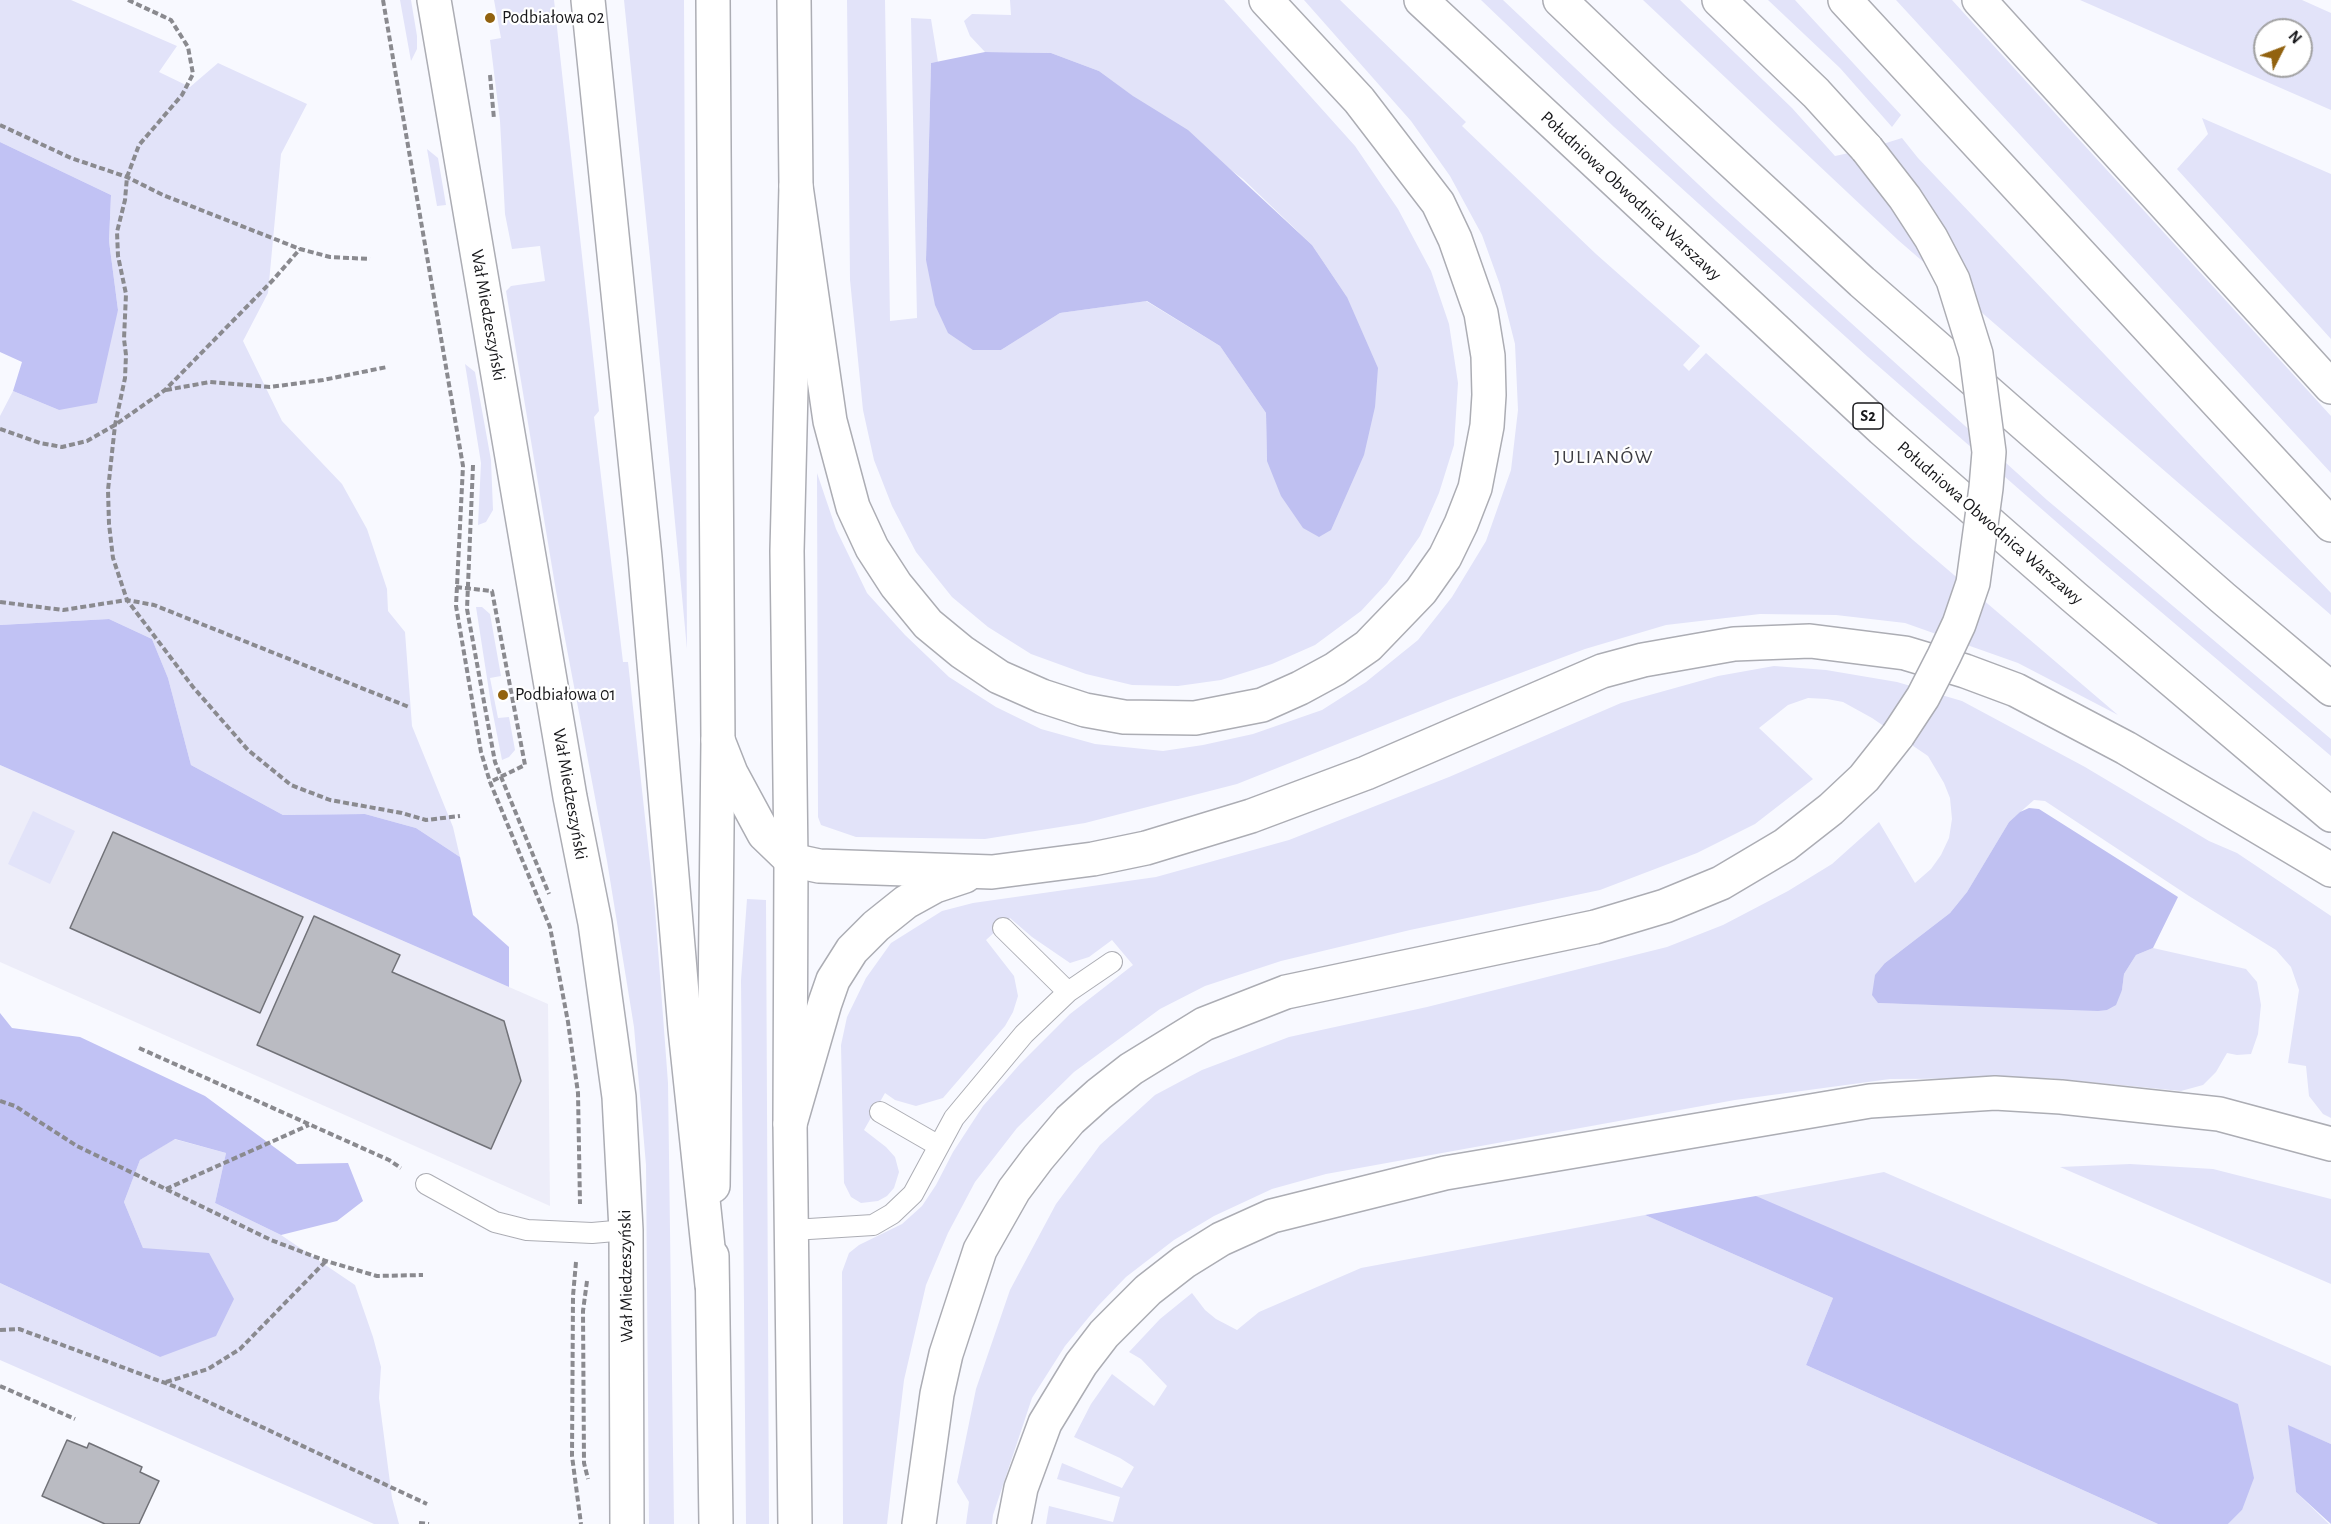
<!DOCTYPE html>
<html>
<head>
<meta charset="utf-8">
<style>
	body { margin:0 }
	#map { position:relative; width:2331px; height:1524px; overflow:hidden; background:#f8f9ff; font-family:"Alegreya Sans",sans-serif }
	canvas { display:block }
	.north { position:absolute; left:2253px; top:18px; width:60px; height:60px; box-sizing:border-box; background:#fff; border:2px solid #a2a2a3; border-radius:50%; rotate:48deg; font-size:16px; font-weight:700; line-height:24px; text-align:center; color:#17171a }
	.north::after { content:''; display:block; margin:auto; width:21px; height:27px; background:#92620f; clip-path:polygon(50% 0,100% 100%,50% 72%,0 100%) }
</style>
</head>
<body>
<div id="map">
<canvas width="2331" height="1524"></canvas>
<div class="north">N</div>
</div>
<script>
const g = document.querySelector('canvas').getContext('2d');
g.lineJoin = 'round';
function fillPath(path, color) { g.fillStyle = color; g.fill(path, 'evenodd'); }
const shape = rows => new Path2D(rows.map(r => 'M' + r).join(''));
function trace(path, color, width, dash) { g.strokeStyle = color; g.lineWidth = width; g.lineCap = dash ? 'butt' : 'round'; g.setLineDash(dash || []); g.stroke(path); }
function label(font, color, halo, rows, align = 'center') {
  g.font = font + ' "Alegreya Sans",sans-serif'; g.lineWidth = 4.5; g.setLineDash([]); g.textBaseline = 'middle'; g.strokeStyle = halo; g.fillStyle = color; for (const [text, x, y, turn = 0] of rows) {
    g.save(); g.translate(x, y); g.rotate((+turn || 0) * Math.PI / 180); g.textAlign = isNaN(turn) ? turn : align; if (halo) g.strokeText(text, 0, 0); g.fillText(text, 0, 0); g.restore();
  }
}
const built = shape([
	[0,765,548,1004,550,1206,0,962]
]);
const green = shape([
	[0,0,71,0,177,46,159,72,190,87,218,63,307,104,281,154,268,293,243,341,282,421,342,484,367,529,387,589,388,611,405,632,412,726,453,827,460,857,416,828,365,814,283,815,191,765,168,678,152,639,109,619,0,625,0,416,13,391,59,410,118,310,109,241,111,195,0,142],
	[400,0,411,0,417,36,417,49,411,61],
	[494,0,554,0,599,411,594,417,623,662,628,662,655,909,668,1083,674,1524,649,1524,646,1165,634,1027,607,861,556,591,506,291,511,286,545,281,540,246,512,249,505,214,500,121,490,40,501,38],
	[624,0,684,0,687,649,650,258],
	[847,0,885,0,890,321,917,318,911,18,931,19,938,62,931,63,926,260,1001,350,1060,313,1146,301,1220,346,1266,413,1267,461,1347,297,1312,245,1243,179,1099,71,1051,53,985,52,970,36,964,21,972,14,1011,15,1010,0,1224,0,1355,146,1398,209,1431,271,1449,324,1458,383,1454,445,1439,493,1420,536,1387,583,1361,611,1315,645,1272,664,1221,680,1178,686,1132,685,1086,674,1031,654,988,627,952,597,916,552,892,506,874,460,863,410,850,280],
	[1304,0,1340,0,1466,122,1462,126,1596,254,1700,346,1683,365,1689,371,1706,353,1913,540,2118,715,2018,663,1905,623,1836,615,1760,614,1666,625,1585,649,1448,700,1237,784,1085,823,985,839,856,837,821,825,818,817,817,473,836,529,867,593,905,635,949,677,996,707,1041,729,1095,744,1163,751,1203,745,1253,734,1322,710,1366,682,1418,640,1452,597,1486,541,1511,470,1518,410,1515,344,1500,285,1482,235,1450,176,1411,121],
	[1481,0,1503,0,1716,201,2047,500,2331,739,2331,756,2101,561,1868,357,1614,127],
	[1643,0,1680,0,1792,108,1835,156,1867,149,1902,138,1918,158,2331,593,2331,615,1898,240],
	[1768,0,1795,0,1901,115,1892,127,1840,68],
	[1896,0,1952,0,2331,416,2331,473],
	[2080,0,2302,0,2331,13,2331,110],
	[2265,30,2301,30,2301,66,2265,66],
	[2202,118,2331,174,2331,339,2177,169,2208,134],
	[427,149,438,158,446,205,437,206],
	[465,364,475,372,491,460,493,510,486,522,478,525,481,463],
	[476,607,482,607,490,614,501,676,490,678,498,718,509,717,515,750,509,757,502,760,491,704],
	[1774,666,1826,670,1897,682,1962,701,2085,767,2209,841,2237,853,2331,916,2331,1118,2323,1114,2309,1096,2306,1066,2288,1063,2299,990,2291,967,2276,950,2189,896,2045,801,2034,800,2009,822,1967,892,1950,913,1885,963,1878,1003,2107,1010,2122,990,2124,974,2136,955,2153,948,2246,969,2257,982,2261,1005,2258,1034,2251,1054,2237,1055,2227,1053,2216,1072,2203,1085,2181,1091,2047,1078,1890,1079,1735,1100,1326,1174,1272,1189,1214,1216,1174,1240,1126,1277,1098,1306,1065,1346,1032,1398,993,1515,992,1524,966,1524,969,1502,957,1482,976,1389,1010,1290,1056,1204,1100,1145,1155,1095,1202,1070,1289,1037,1427,1007,1667,947,1723,925,1788,891,1832,864,1879,822,1915,883,1931,869,1941,855,1949,838,1952,819,1950,798,1944,783,1928,756,1872,718,1843,702,1827,699,1808,698,1788,705,1759,728,1813,779,1755,824,1697,853,1600,890,1410,930,1281,961,1205,986,1160,1009,1074,1072,1017,1128,975,1182,948,1233,926,1285,904,1380,887,1524,843,1524,842,1272,849,1253,859,1245,902,1224,922,1206,936,1185,953,1152,983,1106,1020,1064,1070,1014,1133,965,1112,940,1089,957,1070,963,1032,937,1010,918,986,940,1014,976,1018,996,1013,1012,1005,1026,943,1098,916,1106,895,1100,885,1093,864,1130,886,1147,895,1157,899,1172,894,1188,887,1196,878,1201,861,1203,851,1197,844,1183,841,1045,847,1017,866,978,891,943,942,911,973,903,1156,877,1289,840,1449,777,1621,703,1718,676],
	[33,811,75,831,50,884,8,864],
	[747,899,766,900,769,1524,746,1524,741,980],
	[174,1139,226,1153,215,1203,281,1235,355,1285,373,1337,381,1367,379,1398,392,1498,399,1524,374,1524,0,1360,0,1283,160,1357,143,1248,124,1202,140,1160],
	[2130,1164,2213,1169,2331,1199,2331,1284,2060,1167],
	[1884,1172,2331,1366,2331,1444,2289,1426,2296,1492,2329,1524,2228,1524,2242,1510,1756,1196],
	[1645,1215,1833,1298,1806,1365,2158,1524,1046,1524,1049,1506,1113,1522,1120,1497,1057,1479,1062,1463,1122,1488,1134,1467,1120,1458,1074,1437,1091,1404,1112,1374,1154,1406,1167,1386,1141,1359,1129,1352,1160,1319,1192,1293,1205,1310,1216,1319,1237,1330,1259,1312,1361,1268]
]);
const forest = shape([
	[0,142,111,195,109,241,118,310,97,403,59,410,13,391,22,362,0,352],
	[109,619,152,639,168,678,191,765,283,815,365,814,416,828,460,857,473,915,509,947,509,987,0,765,0,625],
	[0,1013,12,1028,80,1037,205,1096,297,1164,348,1163,363,1201,337,1221,281,1235,215,1203,226,1153,175,1139,140,1160,124,1202,143,1248,209,1253,234,1299,216,1336,160,1357,0,1283],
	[1756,1196,2238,1404,2254,1478,2242,1510,2228,1524,2158,1524,1806,1365,1833,1298,1645,1215],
	[2288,1425,2331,1444,2331,1524,2296,1492]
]);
const water = shape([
	[985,52,1051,53,1099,71,1133,96,1188,130,1312,245,1347,297,1378,368,1375,407,1364,455,1331,530,1319,537,1303,528,1281,496,1267,461,1266,413,1220,346,1147,301,1060,313,1001,350,973,350,948,333,935,305,926,260,931,63],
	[2029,808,2039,809,2178,897,2153,948,2136,955,2124,974,2122,990,2116,1005,2107,1010,2098,1011,1878,1003,1872,995,1875,975,1885,963,1950,913,1967,892,2009,822,2020,812]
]);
const building = shape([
	[113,832,303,917,260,1013,70,928,113,832],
	[314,916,400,955,392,972,504,1021,521,1081,491,1149,257,1045,314,916],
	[67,1440,87,1448,89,1443,142,1467,140,1472,159,1481,139,1524,105,1524,42,1496,67,1440]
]);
const path = shape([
	[128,0,171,20,188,47,193,74,182,95,139,145,127,177,125,200,117,232,118,256,126,294,124,339,126,355,125,378,115,425,108,490,109,524,113,558,127,600,193,687,248,750,291,785,330,800,402,813,426,820,460,816],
	[383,0,463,466,456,606,481,752,490,782,550,927,568,1022,578,1093,580,1204],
	[490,75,494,119],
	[0,125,71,158,127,177,163,195,300,249,330,257,370,259],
	[166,390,210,382,270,387,323,380,387,367],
	[0,429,40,443,62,447,87,441,115,425,165,390,273,280,300,249],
	[473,465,467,609,495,762,549,894],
	[456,587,492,591,525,765,490,782],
	[0,602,63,610,127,600,154,605,409,707],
	[139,1048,389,1160,401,1168],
	[0,1101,15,1106,77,1146,271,1240,326,1261,377,1276,423,1275],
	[166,1189,309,1125],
	[576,1262,573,1296,572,1456,581,1524],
	[587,1281,583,1311,584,1463,588,1479],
	[0,1330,19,1329,176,1387,427,1504],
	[166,1382,208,1369,240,1349,326,1261],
	[0,1386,75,1419],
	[419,1523,429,1524]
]);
const lane = shape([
	[1003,928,1068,992],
	[880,1112,939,1146],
	[426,1184,495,1222,527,1230,592,1233,626,1230],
	[793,1230,873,1225,892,1214,913,1194,954,1118,1024,1034,1068,992,1112,962]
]);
const street = shape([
	[434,0,570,797,595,923,619,1097,626,1230,627,1524],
	[1979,0,2331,387],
	[1014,1524,1021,1488,1045,1423,1081,1364,1104,1334,1148,1290,1184,1262,1221,1239,1272,1216,1445,1173,1870,1101,1995,1093,2061,1097,2219,1114,2331,1144]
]);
const secondary = shape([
	[794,0,796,186,787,551,791,860,790,1124,795,1524],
	[713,1186,718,740,713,0],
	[712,1256,716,1524]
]);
const highway = shape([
	[588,0,645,557,685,1029,712,1285],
	[1421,0,1882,429,2074,597,2331,815],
	[1560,0,1652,88,1862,282,2223,598,2331,689],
	[1719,0,1816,93,1867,149],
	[1845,0,2331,525],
	[796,186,830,421,853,507,872,548,896,585,928,624,962,652,999,677,1042,696,1085,710,1124,717,1195,718,1262,705,1300,688,1335,669,1368,646,1421,591,1445,557,1461,524,1475,488,1487,426,1489,395,1488,356,1481,313,1455,239,1438,203,1359,100,1266,0],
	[718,740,731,773,764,834,791,860,819,866,992,872,1093,859,1146,848,1251,816,1366,773,1602,671,1643,660,1734,644,1810,641,1905,653,1965,671,2016,690,2126,748,2331,870],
	[790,1124,825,1003,833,980,852,950,876,926,906,902,935,886,965,876],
	[919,1524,937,1394,946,1354,980,1250,1014,1190,1038,1158,1070,1120,1099,1094,1131,1069,1204,1024,1286,992,1595,927,1665,906,1721,883,1785,845,1831,809,1864,778,1898,735]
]);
const highwayBridge = shape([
	[1867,149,1905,198,1931,238,1953,280,1976,354,1989,452,1986,488,1973,583,1959,624,1944,656,1923,697,1898,735]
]);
const markers = [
	[490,18,6,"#92620f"],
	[503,695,6,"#92620f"]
];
const shields = [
	[1868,416,30]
];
const shieldNames = [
	["S2",1868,416]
];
const poiNames = [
	["Podbiałowa 02",502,18],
	["Podbiałowa 01",515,695]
];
const streetNames = [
	["Południowa Obwodnica Warszawy",1631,196,43],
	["Wał Miedzeszyński",488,315,80],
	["Południowa Obwodnica Warszawy",1990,523,41],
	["Wał Miedzeszyński",570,794,80],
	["Wał Miedzeszyński",626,1276,-91]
];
const neighbourhoodNames = [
	["JULIANÓW",1604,457]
];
fillPath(built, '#ededf9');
fillPath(green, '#e2e3f9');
fillPath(forest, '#c1c2f4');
fillPath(water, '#bfc0f1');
fillPath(building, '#babbc2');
trace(building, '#717278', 1.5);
trace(lane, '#acadb4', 22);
trace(street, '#acadb4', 36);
trace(secondary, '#acadb4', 36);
trace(highway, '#acadb4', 36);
trace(path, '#8a8a8f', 4, [6, 3]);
trace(lane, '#fff', 20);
trace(street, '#fff', 33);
trace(secondary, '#fff', 33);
trace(highway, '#fff', 33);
trace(highwayBridge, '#acadb4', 36, []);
trace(highwayBridge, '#fff', 33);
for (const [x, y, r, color] of markers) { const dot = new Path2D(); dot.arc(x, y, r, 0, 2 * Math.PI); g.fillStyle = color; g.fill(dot); trace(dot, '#fff', 2); }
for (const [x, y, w] of shields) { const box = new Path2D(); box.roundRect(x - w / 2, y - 13, w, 26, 4.5); g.fillStyle = '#fff'; g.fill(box); trace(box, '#17171a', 1.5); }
label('bold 16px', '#17171a', null, shieldNames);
label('18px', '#17171a', '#fff', poiNames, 'left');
label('18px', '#17171a', '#fff', streetNames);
g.letterSpacing = '1.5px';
label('20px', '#3d3d43', '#fff', neighbourhoodNames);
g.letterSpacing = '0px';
</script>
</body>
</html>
